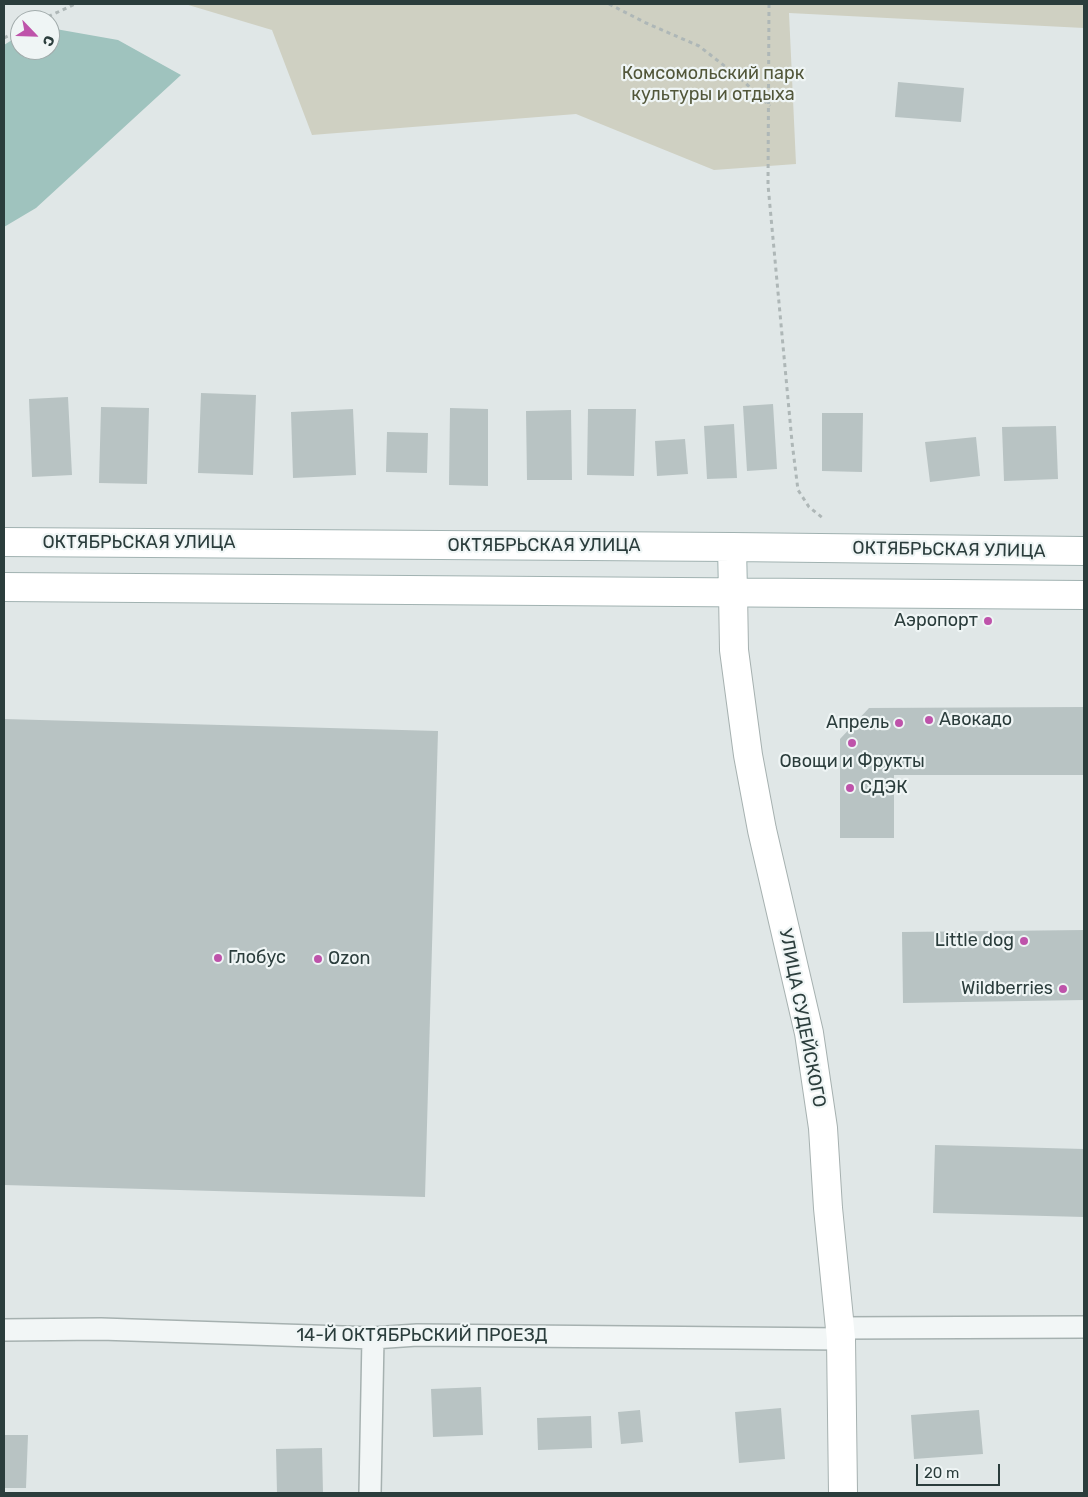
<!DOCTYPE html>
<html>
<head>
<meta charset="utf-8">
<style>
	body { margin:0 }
	#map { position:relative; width:1088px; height:1497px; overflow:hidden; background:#e0e7e7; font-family:Rubik,sans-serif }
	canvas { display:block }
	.frame { position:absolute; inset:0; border:5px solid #2b3d3c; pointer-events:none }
	.north { position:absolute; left:10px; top:10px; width:50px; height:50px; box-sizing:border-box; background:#eff5f5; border:1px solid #a1abab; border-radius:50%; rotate:114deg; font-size:14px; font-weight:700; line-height:20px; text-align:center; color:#2b3d3c }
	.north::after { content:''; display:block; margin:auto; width:18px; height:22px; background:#be53aa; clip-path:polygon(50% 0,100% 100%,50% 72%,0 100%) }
	.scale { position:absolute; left:916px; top:1464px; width:84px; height:22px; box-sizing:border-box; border:2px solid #2b3d3c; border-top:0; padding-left:6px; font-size:15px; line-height:18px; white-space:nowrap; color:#2b3d3c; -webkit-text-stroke:4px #eff5f5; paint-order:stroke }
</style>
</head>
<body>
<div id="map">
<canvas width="1088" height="1497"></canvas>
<div class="frame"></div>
<div class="north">С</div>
<div class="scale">20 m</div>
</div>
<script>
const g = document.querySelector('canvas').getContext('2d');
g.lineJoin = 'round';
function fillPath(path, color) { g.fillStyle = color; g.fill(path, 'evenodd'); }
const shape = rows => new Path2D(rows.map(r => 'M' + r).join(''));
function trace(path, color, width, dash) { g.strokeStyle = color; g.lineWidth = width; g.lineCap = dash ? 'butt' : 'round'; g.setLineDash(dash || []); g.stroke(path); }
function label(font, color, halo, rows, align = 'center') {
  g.font = font + ' Rubik,sans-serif'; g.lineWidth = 4.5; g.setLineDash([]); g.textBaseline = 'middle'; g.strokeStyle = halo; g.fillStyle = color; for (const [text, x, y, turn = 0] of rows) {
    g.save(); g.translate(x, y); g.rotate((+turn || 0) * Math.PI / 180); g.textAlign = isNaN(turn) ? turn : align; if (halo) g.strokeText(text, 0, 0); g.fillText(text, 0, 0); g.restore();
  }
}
const green = shape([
	[185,4,1084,4,1084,28,789,13,796,164,714,170,576,114,312,135,272,30]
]);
const water = shape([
	[50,28,118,40,181,75,36,208,4,227,4,45,20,35,20,50,50,50]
]);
const building = shape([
	[898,82,964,88,961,122,895,117],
	[201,393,256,395,253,475,198,473],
	[68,397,72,475,32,477,29,399],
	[773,404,777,469,747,471,743,406],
	[101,407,149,408,147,484,99,483],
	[450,408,488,409,488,486,449,485],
	[353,409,356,475,293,478,291,412],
	[588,409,636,409,634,476,587,475],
	[571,410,572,480,527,480,526,411],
	[822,413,863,413,862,472,822,471],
	[734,424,737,478,707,479,704,426],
	[1056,426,1058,479,1004,481,1002,427],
	[387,432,428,433,427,473,386,472],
	[976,437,980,476,930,482,925,442],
	[685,439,688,474,657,476,655,441],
	[1084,707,1084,775,894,775,894,838,840,838,840,739,869,708],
	[4,719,438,731,425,1197,4,1185],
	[1084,930,1084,1000,903,1003,902,932],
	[935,1145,1084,1149,1084,1217,933,1213],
	[481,1387,483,1435,433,1437,431,1389],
	[781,1408,785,1459,739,1463,735,1412],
	[640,1410,643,1442,621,1444,618,1412],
	[979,1410,983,1454,914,1459,911,1415],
	[591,1416,592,1448,538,1450,537,1418],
	[4,1435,28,1435,26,1488,4,1488],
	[322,1448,323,1493,277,1493,276,1449]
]);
const path = shape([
	[609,4,646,23,699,46,740,78,770,106],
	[769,4,768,185,792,442,798,490,809,507,824,519],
	[41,20,75,4],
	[4,38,20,30]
]);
const street = shape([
	[840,1328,1084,1327],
	[4,1330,101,1329,373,1338,417,1335,841,1339],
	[370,1493,373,1338]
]);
const secondary = shape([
	[733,592,734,650,748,755,762,830,809,1033,823,1128,828,1208,841,1339,843,1493]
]);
const primary = shape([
	[4,542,732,547,1084,551],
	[732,547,733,592],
	[4,587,1084,595]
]);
const markers = [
	[988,621,5,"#be53aa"],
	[929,720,5,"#be53aa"],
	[899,723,5,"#be53aa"],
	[852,743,5,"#be53aa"],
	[850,788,5,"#be53aa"],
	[1024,941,5,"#be53aa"],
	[218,958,5,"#be53aa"],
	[318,959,5,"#be53aa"],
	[1063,989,5,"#be53aa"]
];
const parkNames = [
	["Комсомольский парк",713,74],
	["культуры и отдыха",713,95]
];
const streetNames = [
	["ОКТЯБРЬСКАЯ УЛИЦА",139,543],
	["ОКТЯБРЬСКАЯ УЛИЦА",544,546],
	["ОКТЯБРЬСКАЯ УЛИЦА",949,550,1],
	["УЛИЦА СУДЕЙСКОГО",802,1018,79],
	["14-Й ОКТЯБРЬСКИЙ ПРОЕЗД",422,1336]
];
const poiNames = [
	["Аэропорт",978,621],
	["Авокадо",939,720,"left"],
	["Апрель",889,723],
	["Овощи и Фрукты",852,762,"center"],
	["СДЭК",860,788,"left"],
	["Little dog",1014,941],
	["Глобус",228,958,"left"],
	["Ozon",328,959,"left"],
	["Wildberries",1053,989]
];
fillPath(green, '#cfd0c2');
fillPath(water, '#9fc3be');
fillPath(building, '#b8c3c3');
trace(street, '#a6b1b0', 24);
trace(secondary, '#a6b1b0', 30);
trace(primary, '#a1b2b1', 30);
trace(path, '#aeb7b7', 3, [4, 4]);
trace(street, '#f2f6f6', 21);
trace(secondary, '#fff', 28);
trace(primary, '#fff', 28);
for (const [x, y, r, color] of markers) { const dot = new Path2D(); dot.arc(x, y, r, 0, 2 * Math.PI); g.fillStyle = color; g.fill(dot); trace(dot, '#eff5f5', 2); }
label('18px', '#52573a', '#eff5f5', parkNames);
label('18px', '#2b3d3c', '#eff5f5', streetNames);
label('18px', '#2b3d3c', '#eff5f5', poiNames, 'right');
</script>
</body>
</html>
